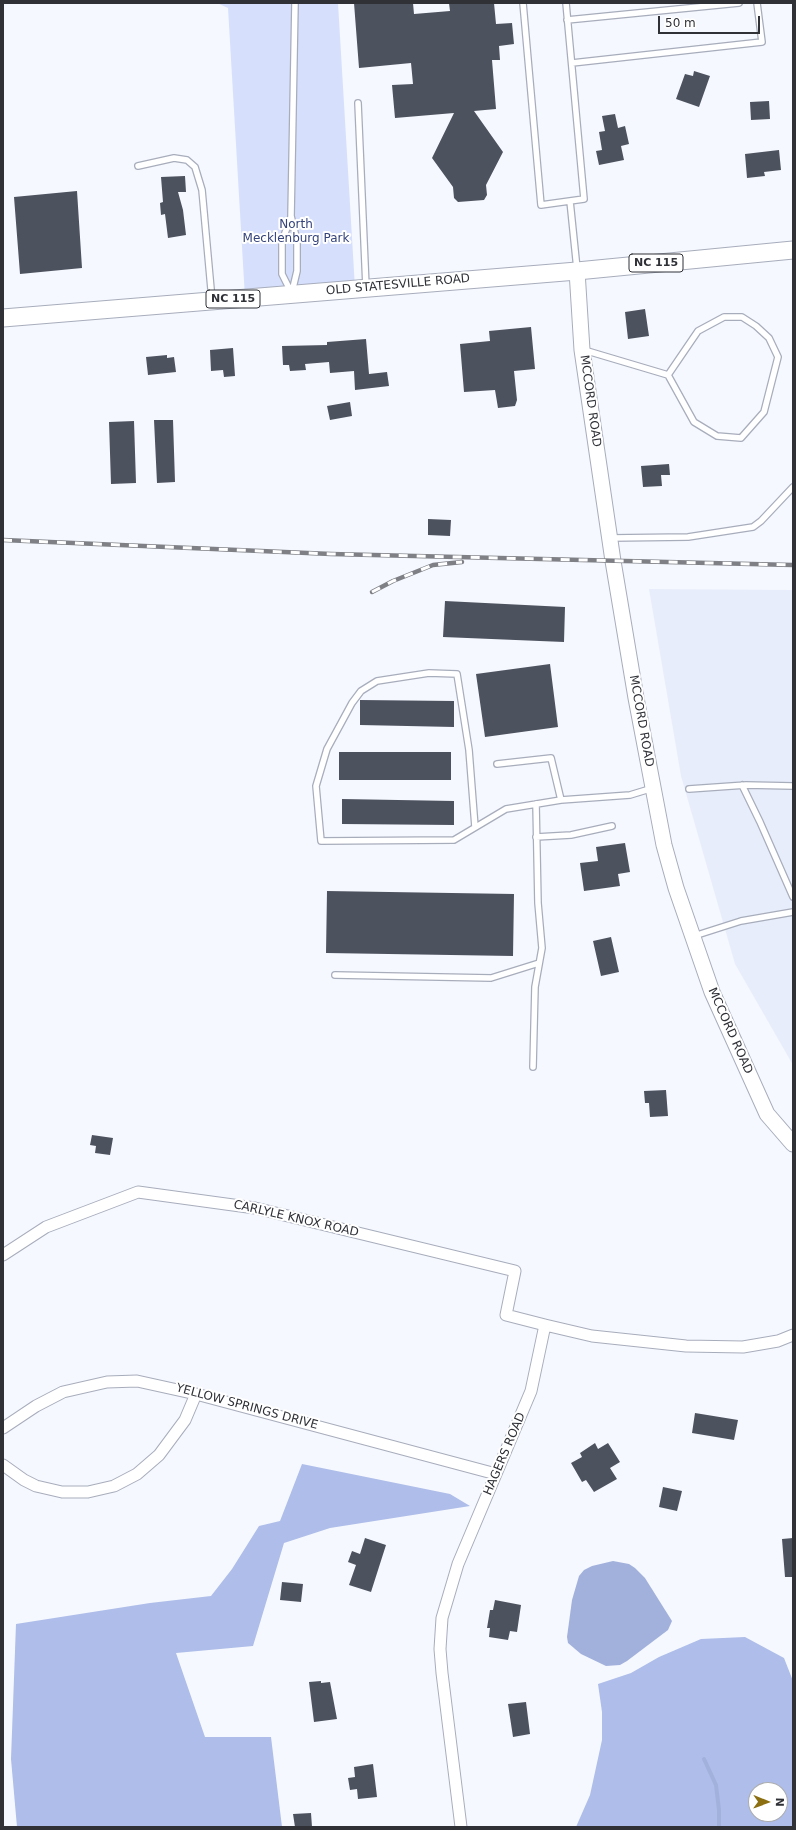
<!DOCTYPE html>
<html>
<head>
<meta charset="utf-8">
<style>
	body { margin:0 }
	#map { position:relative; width:796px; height:1830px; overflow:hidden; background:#f5f8fe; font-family:"DejaVu Sans",sans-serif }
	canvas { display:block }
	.frame { position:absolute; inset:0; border:4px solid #2f3137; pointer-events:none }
	.north { position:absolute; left:748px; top:1782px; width:40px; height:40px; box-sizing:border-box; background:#fff; border:1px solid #acadaf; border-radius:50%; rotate:91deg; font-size:11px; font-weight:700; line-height:16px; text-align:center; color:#2f3137 }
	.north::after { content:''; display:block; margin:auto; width:14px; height:18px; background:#8b6f10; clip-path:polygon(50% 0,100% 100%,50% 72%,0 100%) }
	.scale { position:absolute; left:658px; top:16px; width:102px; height:18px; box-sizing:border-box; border:2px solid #2f3137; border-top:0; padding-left:5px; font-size:12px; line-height:14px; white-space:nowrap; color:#2f3137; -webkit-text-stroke:3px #fff; paint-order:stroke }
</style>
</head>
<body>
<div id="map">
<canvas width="796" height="1830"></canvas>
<div class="frame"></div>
<div class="north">N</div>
<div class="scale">50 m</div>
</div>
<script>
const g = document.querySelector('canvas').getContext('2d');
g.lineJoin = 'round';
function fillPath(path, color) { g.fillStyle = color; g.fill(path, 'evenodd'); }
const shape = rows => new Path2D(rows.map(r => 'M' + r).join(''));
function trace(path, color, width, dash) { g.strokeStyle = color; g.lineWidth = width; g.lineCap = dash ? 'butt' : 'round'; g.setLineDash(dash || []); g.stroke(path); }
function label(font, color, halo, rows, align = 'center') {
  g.font = font + ' "DejaVu Sans",sans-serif'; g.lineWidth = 4; g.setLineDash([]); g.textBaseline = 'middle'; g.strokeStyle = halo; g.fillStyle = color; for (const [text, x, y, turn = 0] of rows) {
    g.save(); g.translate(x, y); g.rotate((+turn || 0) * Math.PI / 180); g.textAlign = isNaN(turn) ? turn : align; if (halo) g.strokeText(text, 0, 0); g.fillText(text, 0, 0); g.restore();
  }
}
const built = shape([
	[649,589,793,590,793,1065,735,964,681,776]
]);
const green = shape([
	[217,3,338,3,355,288,245,298,228,8]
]);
const forest = shape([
	[302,1464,450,1494,470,1506,330,1528,284,1543,253,1646,176,1653,205,1737,271,1737,282,1827,17,1827,11,1759,16,1624,150,1603,211,1596,232,1569,259,1526,280,1521],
	[745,1637,784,1658,793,1681,793,1827,576,1827,590,1795,602,1740,602,1712,598,1684,631,1673,659,1657,701,1639],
	[756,1790,780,1790,780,1814,756,1814]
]);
const water = shape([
	[613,1561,629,1564,635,1568,645,1578,672,1621,668,1630,627,1661,620,1665,606,1666,581,1654,568,1643,567,1637,572,1600,579,1576,584,1570,592,1566]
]);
const stream = shape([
	[704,1759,716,1785,719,1810,719,1827]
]);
const building = shape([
	[354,3,413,3,414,14,450,11,449,3,494,3,496,24,512,23,514,44,499,46,500,60,492,60,496,109,474,111,503,152,486,185,487,195,484,200,458,202,454,198,453,187,432,158,454,113,395,118,392,85,413,84,411,63,359,68],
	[694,71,710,76,699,107,676,99,685,74,693,76],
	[769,101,770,119,751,120,750,102],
	[615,114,618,128,625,126,629,144,621,146,624,160,599,165,596,151,602,150,599,132,605,131,602,116],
	[779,150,781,170,764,172,765,176,747,178,745,154],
	[185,176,186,192,178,192,183,210,186,235,168,238,165,214,161,215,160,203,163,202,161,177],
	[77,191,82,268,20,274,14,197],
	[645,309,649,336,628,339,625,312],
	[531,327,535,369,514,371,517,400,515,406,498,408,495,390,464,392,460,344,490,341,489,331],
	[366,339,369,374,387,372,389,386,355,390,354,371,330,373,329,362,305,364,306,370,290,371,289,365,283,365,282,346,327,345,327,342],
	[233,348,235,376,224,377,223,370,211,371,210,350],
	[167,355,167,358,174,357,176,372,148,375,146,357],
	[350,402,352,416,330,420,327,406],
	[154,420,173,420,175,482,157,483],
	[134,421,136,483,111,484,109,422],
	[669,464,670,475,661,475,662,486,643,487,641,466],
	[428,519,451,520,450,536,428,535],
	[445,601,565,607,564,642,443,637],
	[550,664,558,727,485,737,476,674],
	[360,700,454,701,454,727,360,725],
	[339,752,451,752,451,780,339,780],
	[342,799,454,801,454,825,342,824],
	[625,843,630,872,618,874,620,886,584,891,580,863,598,861,596,847],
	[327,891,514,894,513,956,326,953],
	[611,937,619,972,601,976,593,941],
	[666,1090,668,1116,650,1117,649,1103,645,1103,644,1091],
	[92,1135,113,1138,110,1155,95,1153,96,1146,90,1145],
	[695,1413,738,1420,734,1440,692,1433],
	[595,1443,598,1449,608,1443,620,1462,610,1468,617,1479,594,1492,586,1480,582,1482,571,1463,582,1457,580,1453],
	[663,1487,682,1491,677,1511,659,1507],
	[365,1538,386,1545,371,1592,349,1585,356,1565,348,1562,352,1551,360,1554],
	[793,1538,793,1577,785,1577,782,1539],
	[282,1582,303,1584,301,1602,280,1600],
	[495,1600,521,1605,517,1632,510,1631,508,1640,489,1637,490,1628,487,1628,490,1610,493,1610],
	[321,1681,321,1683,330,1682,337,1719,314,1722,309,1682],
	[526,1702,530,1734,513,1737,508,1704],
	[373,1764,377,1797,358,1799,357,1789,350,1790,348,1778,355,1777,354,1767],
	[311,1813,312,1827,295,1827,293,1814]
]);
const lane = shape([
	[523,3,541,205,584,199,566,3],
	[567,20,739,3],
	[572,63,762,42,757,3],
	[358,103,366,287],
	[138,166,174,158,187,160,195,167,202,190,212,300],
	[570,201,577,269],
	[291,217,282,241,282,274,291,292],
	[292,292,297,271,297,241,291,216,295,3],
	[584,350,668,375,694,422,717,436,741,438,764,412,778,357,769,338,756,326,742,317,724,317,698,331,668,375],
	[610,538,688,537,753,527,761,521,793,487],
	[497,764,551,758,561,800],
	[742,785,760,822,793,897],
	[689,789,746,785,793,786],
	[475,827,469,750,457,674,429,673,377,681,361,691,352,703,327,749,316,786,321,841,454,840,506,809,561,800,630,795,653,788],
	[536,837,571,835,612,826],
	[694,936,741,921,793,912],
	[335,975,491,978,539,963],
	[533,1067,535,987,542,948,538,903,536,804]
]);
const street = shape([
	[3,1255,46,1227,138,1192,255,1208,515,1271,506,1315,545,1325],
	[3,1428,36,1406,63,1392,107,1382,137,1381,196,1394,496,1474],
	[3,1465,24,1480,36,1486,62,1492,88,1492,114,1486,137,1474,159,1455,185,1420,196,1394],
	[461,1827,442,1673,440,1649,442,1618,458,1564,531,1391,545,1325,592,1336,686,1346,743,1347,778,1341,793,1335]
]);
const secondary = shape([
	[577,271,582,350,613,561,636,698,664,845,676,888,712,992,767,1114,793,1144]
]);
const primary = shape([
	[3,318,577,271,793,250]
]);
const rail = shape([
	[3,540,331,554,793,565],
	[372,592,393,581,433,565,462,562]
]);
const shields = [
	[656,263,54],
	[233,299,54]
];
const shieldNames = [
	["NC 115",656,263],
	["NC 115",233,299]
];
const parkNames = [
	["North",296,225],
	["Mecklenburg Park",296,239]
];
const streetNames = [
	["OLD STATESVILLE ROAD",398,285,-5],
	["MCCORD ROAD",590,401,82],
	["MCCORD ROAD",641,721,80],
	["MCCORD ROAD",730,1031,66],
	["CARLYLE KNOX ROAD",296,1219,13],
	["YELLOW SPRINGS DRIVE",247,1407,15],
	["HAGERS ROAD",505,1454,-67]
];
fillPath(built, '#e8edfb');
fillPath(green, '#d6e0fd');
fillPath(forest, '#aebde9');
fillPath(water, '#a2b1dc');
trace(stream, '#a2b1dc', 4);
fillPath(building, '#4d525f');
trace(lane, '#a8adbc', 8);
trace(street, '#a8adbc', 13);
trace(secondary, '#a8adbc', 17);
trace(primary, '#a8adbc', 19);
trace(lane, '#fff', 5.5);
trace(street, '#fff', 11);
trace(secondary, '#fff', 15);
trace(primary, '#fff', 17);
trace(rail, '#7e8086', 4.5);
trace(rail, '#fff', 3, [9]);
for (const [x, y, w] of shields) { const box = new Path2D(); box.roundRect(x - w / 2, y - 9, w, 18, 3); g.fillStyle = '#fff'; g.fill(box); trace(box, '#2f3137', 1); }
label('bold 11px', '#2f3137', null, shieldNames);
label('12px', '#34437a', '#fff', parkNames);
label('12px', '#2f3137', '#fff', streetNames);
</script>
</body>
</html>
